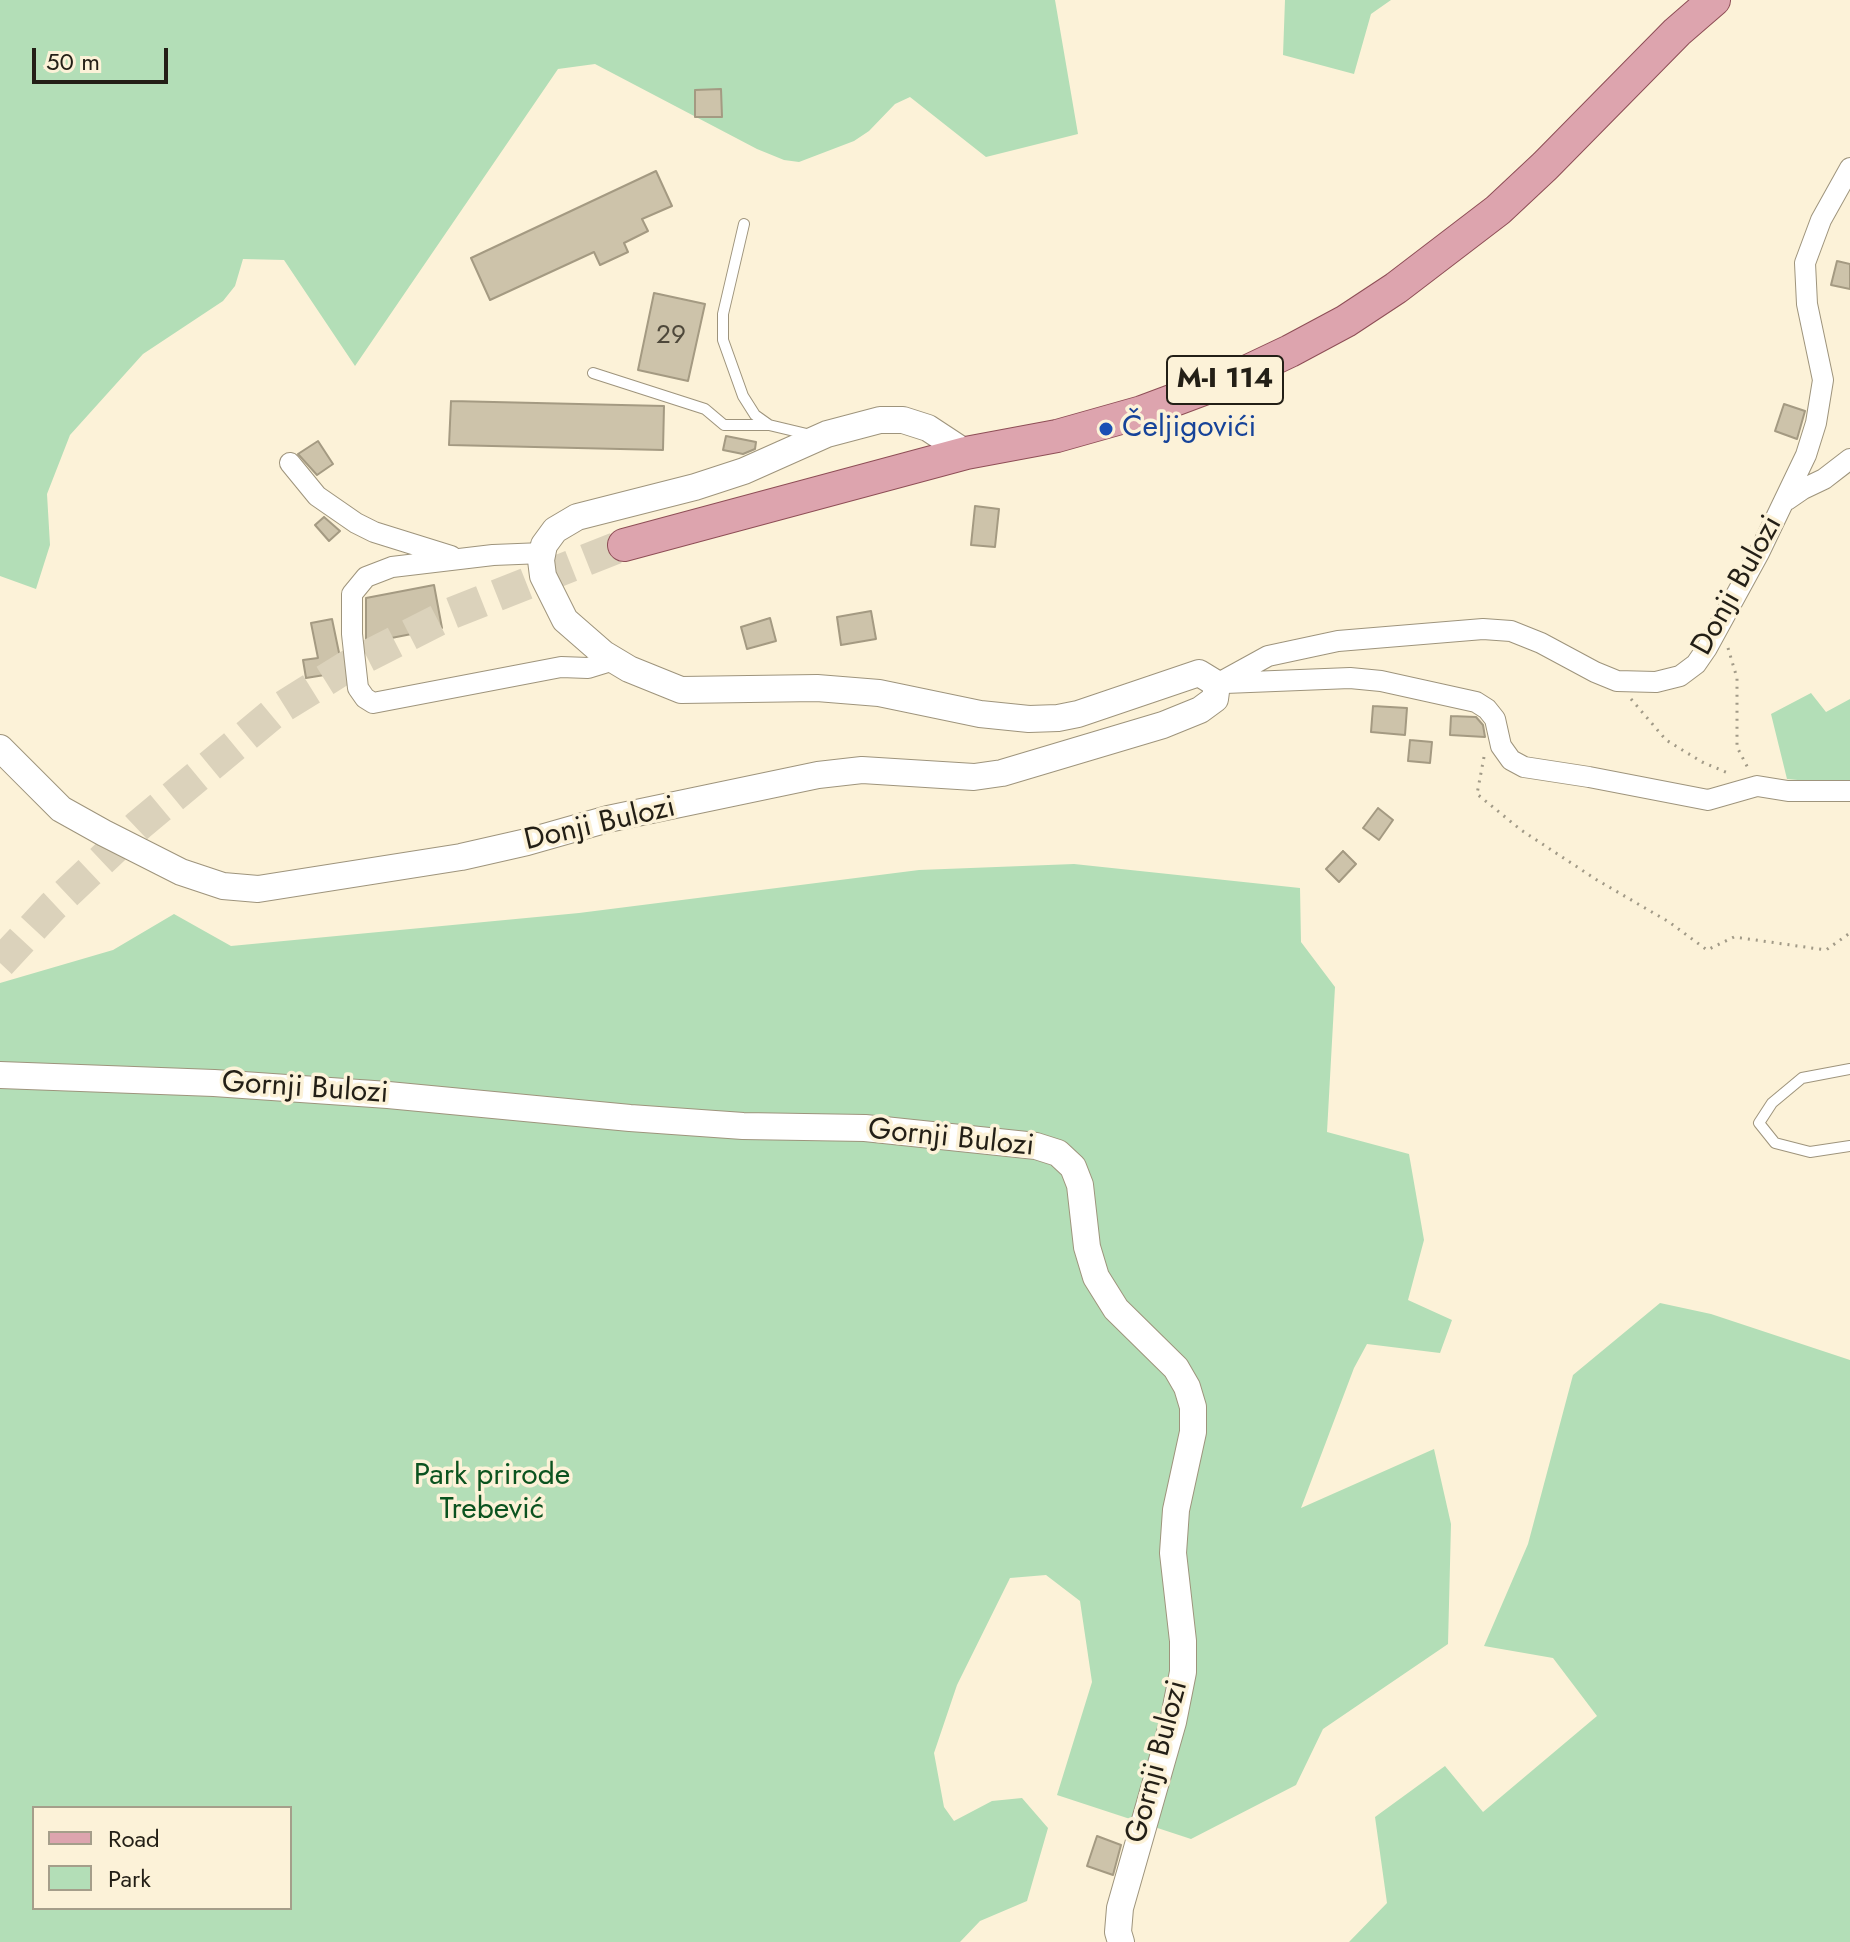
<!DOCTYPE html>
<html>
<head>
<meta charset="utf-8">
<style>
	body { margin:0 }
	#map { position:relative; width:1850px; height:1942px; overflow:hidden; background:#fcf2d8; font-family:Jost,sans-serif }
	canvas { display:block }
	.legend { position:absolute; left:32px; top:1806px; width:260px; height:104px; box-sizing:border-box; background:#fcf2d8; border:2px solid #a59e8a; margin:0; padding:10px 14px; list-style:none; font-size:24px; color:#231f16 }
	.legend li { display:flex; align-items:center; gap:16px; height:40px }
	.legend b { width:40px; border:2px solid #a59e8a }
	.scale { position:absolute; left:32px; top:48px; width:136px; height:36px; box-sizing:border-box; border:4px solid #231f16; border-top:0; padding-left:10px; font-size:24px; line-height:28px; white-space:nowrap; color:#231f16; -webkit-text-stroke:6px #fcf2d8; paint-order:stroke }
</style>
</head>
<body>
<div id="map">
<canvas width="1850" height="1942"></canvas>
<ul class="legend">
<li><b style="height:10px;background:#dda4ae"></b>Road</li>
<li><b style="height:22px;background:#b3deb7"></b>Park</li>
</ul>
<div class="scale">50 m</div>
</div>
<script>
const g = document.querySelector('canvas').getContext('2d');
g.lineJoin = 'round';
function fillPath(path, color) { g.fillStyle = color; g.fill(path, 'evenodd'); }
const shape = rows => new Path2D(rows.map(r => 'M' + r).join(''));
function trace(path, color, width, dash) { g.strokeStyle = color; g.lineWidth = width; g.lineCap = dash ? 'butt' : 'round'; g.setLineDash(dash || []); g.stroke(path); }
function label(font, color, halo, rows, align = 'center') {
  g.font = font + ' Jost,sans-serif'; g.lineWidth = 7; g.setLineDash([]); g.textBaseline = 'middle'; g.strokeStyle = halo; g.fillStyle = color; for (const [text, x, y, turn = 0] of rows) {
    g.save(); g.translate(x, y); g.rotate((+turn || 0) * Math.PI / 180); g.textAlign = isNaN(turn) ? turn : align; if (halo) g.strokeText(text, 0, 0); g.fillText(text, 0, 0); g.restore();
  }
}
const green = shape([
	[0,0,1055,0,1078,134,986,157,910,97,895,104,869,131,854,141,799,162,784,160,757,149,595,64,558,69,355,366,284,260,243,259,235,286,223,301,143,354,70,435,47,494,50,545,36,589,0,576],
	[1285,0,1391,0,1371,14,1354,74,1283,55],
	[1811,693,1826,712,1850,699,1850,785,1787,779,1771,714],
	[1074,864,1300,888,1301,942,1335,987,1327,1132,1409,1154,1424,1240,1408,1300,1452,1320,1440,1353,1367,1344,1354,1368,1301,1508,1434,1449,1451,1524,1448,1644,1323,1729,1296,1785,1191,1839,1057,1795,1092,1682,1080,1601,1046,1575,1010,1578,957,1685,934,1753,944,1807,954,1821,992,1801,1022,1798,1048,1828,1027,1901,980,1921,960,1942,0,1942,0,983,113,950,174,914,231,946,579,913,919,870],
	[34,1808,290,1808,290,1908,34,1908],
	[1660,1303,1711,1314,1850,1360,1850,1942,1349,1942,1387,1903,1375,1817,1445,1766,1483,1812,1597,1716,1553,1658,1484,1646,1528,1544,1573,1375]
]);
const building = shape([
	[721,89,722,117,695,117,695,90,721,89],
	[656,171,672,206,642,219,648,231,624,243,628,252,600,265,594,252,490,300,471,258,656,171],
	[1837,261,1850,264,1850,289,1831,285,1837,261],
	[654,293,705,304,688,381,638,370,654,293],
	[451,401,664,406,663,450,449,445,451,401],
	[1784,404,1805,411,1797,439,1775,431,1784,404],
	[726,436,756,442,755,449,743,454,723,450,726,436],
	[318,441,333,464,317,475,298,454,318,441],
	[975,506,999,509,995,547,971,545,975,506],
	[324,517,340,531,329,541,315,525,324,517],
	[434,585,442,628,366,643,366,598,434,585],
	[871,611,876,639,841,645,837,617,871,611],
	[770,618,776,641,747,649,741,627,770,618],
	[332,619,343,672,306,678,303,660,318,658,311,623,332,619],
	[1373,706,1407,708,1405,735,1371,732,1373,706],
	[1451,716,1476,717,1483,725,1485,737,1450,735,1451,716],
	[1410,740,1432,742,1430,763,1408,761,1410,740],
	[1378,808,1393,820,1379,840,1363,828,1378,808],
	[1343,851,1356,864,1339,882,1326,869,1343,851],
	[1097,1836,1121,1845,1113,1875,1087,1866,1097,1836]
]);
const primaryTunnel = shape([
	[0,963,53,906,139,825,276,711,348,666,452,613,624,545]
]);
const path = shape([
	[1728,648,1737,678,1737,747,1748,768],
	[1631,699,1666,740,1702,762,1728,773],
	[1484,757,1477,794,1521,830,1597,880,1669,922,1707,950,1734,937,1826,950,1850,933]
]);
const service = shape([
	[744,224,723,314,723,340,743,396,755,415,769,425,811,435],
	[593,373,705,409,724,425,767,425],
	[1850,1069,1802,1078,1772,1103,1759,1123,1775,1143,1810,1152,1850,1146]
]);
const minor = shape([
	[290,463,317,496,356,523,374,532,451,556],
	[1787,500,1803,489,1824,479,1850,459],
	[543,553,493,555,392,567,366,577,352,594,352,634,358,688,365,698,373,703,561,667,588,668,614,660],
	[1225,683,1350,678,1381,681,1476,702,1487,709,1495,719,1501,746,1511,760,1524,767,1589,777,1708,800,1757,786,1788,791,1850,791],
	[1217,684,1268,656,1338,641,1483,629,1511,631,1541,643,1595,672,1617,681,1656,682,1680,676,1696,664,1707,648,1759,553,1806,455,1816,423,1823,380,1807,304,1805,263,1821,220,1850,168]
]);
const tertiary = shape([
	[0,748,61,809,104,833,181,872,223,886,258,889,461,857,527,842,608,819,818,775,862,770,974,777,1002,773,1163,725,1200,710,1215,699,1217,684,1199,673,1078,714,1058,718,1029,719,980,714,879,693,817,688,681,690,629,669,604,654,565,620,543,576,541,560,544,545,555,530,577,517,695,487,744,471,827,434,880,420,903,420,928,428,966,453],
	[0,1075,214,1083,388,1095,630,1118,743,1126,865,1128,1036,1146,1058,1153,1073,1167,1080,1185,1087,1247,1096,1277,1116,1309,1176,1368,1187,1387,1193,1407,1193,1432,1176,1510,1173,1553,1183,1641,1183,1672,1173,1722,1120,1908,1118,1932,1121,1942]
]);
const primary = shape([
	[624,545,966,453,1057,436,1142,412,1233,378,1290,351,1346,321,1396,288,1498,210,1545,166,1677,32,1714,0]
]);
const markers = [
	[1106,429,8,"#1a4fb4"]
];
const numberNames = [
	["29",671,337]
];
const shields = [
	[1225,380,116]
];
const shieldNames = [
	["M-I 114",1225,380]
];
const transitNames = [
	["Čeljigovići",1122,429]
];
const streetNames = [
	["Donji Bulozi",1738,586,-61],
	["Donji Bulozi",600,825,-13],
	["Gornji Bulozi",305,1089,4],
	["Gornji Bulozi",951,1139,6],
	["Gornji Bulozi",1158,1762,-75]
];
const parkNames = [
	["Park prirode",492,1477],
	["Trebević",492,1511]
];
fillPath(green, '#b3deb7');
fillPath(building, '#cdc3aa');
trace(building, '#a49a82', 2);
trace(primaryTunnel, '#dbd2bb', 32, [32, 16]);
trace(service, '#9e947c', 12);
trace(minor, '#9e947c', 22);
trace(tertiary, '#9e947c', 28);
trace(primary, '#8e4e56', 34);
trace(path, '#a19a87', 3, [2, 6]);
trace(service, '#fff', 10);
trace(minor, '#fff', 20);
trace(tertiary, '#fff', 26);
trace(primary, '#dda4ae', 32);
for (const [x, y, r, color] of markers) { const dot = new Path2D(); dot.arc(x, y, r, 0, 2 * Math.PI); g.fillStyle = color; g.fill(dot); trace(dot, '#fcf2d8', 3); }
label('26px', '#4e483b', null, numberNames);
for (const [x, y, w] of shields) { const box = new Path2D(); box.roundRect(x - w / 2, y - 24, w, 48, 6); g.fillStyle = '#fcf2d8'; g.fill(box); trace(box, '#231f16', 2); }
label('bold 28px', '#231f16', null, shieldNames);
label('30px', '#164399', '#fcf2d8', transitNames, 'left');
label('30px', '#231f16', '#fcf2d8', streetNames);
label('30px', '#0b531f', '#fcf2d8', parkNames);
</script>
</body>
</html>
